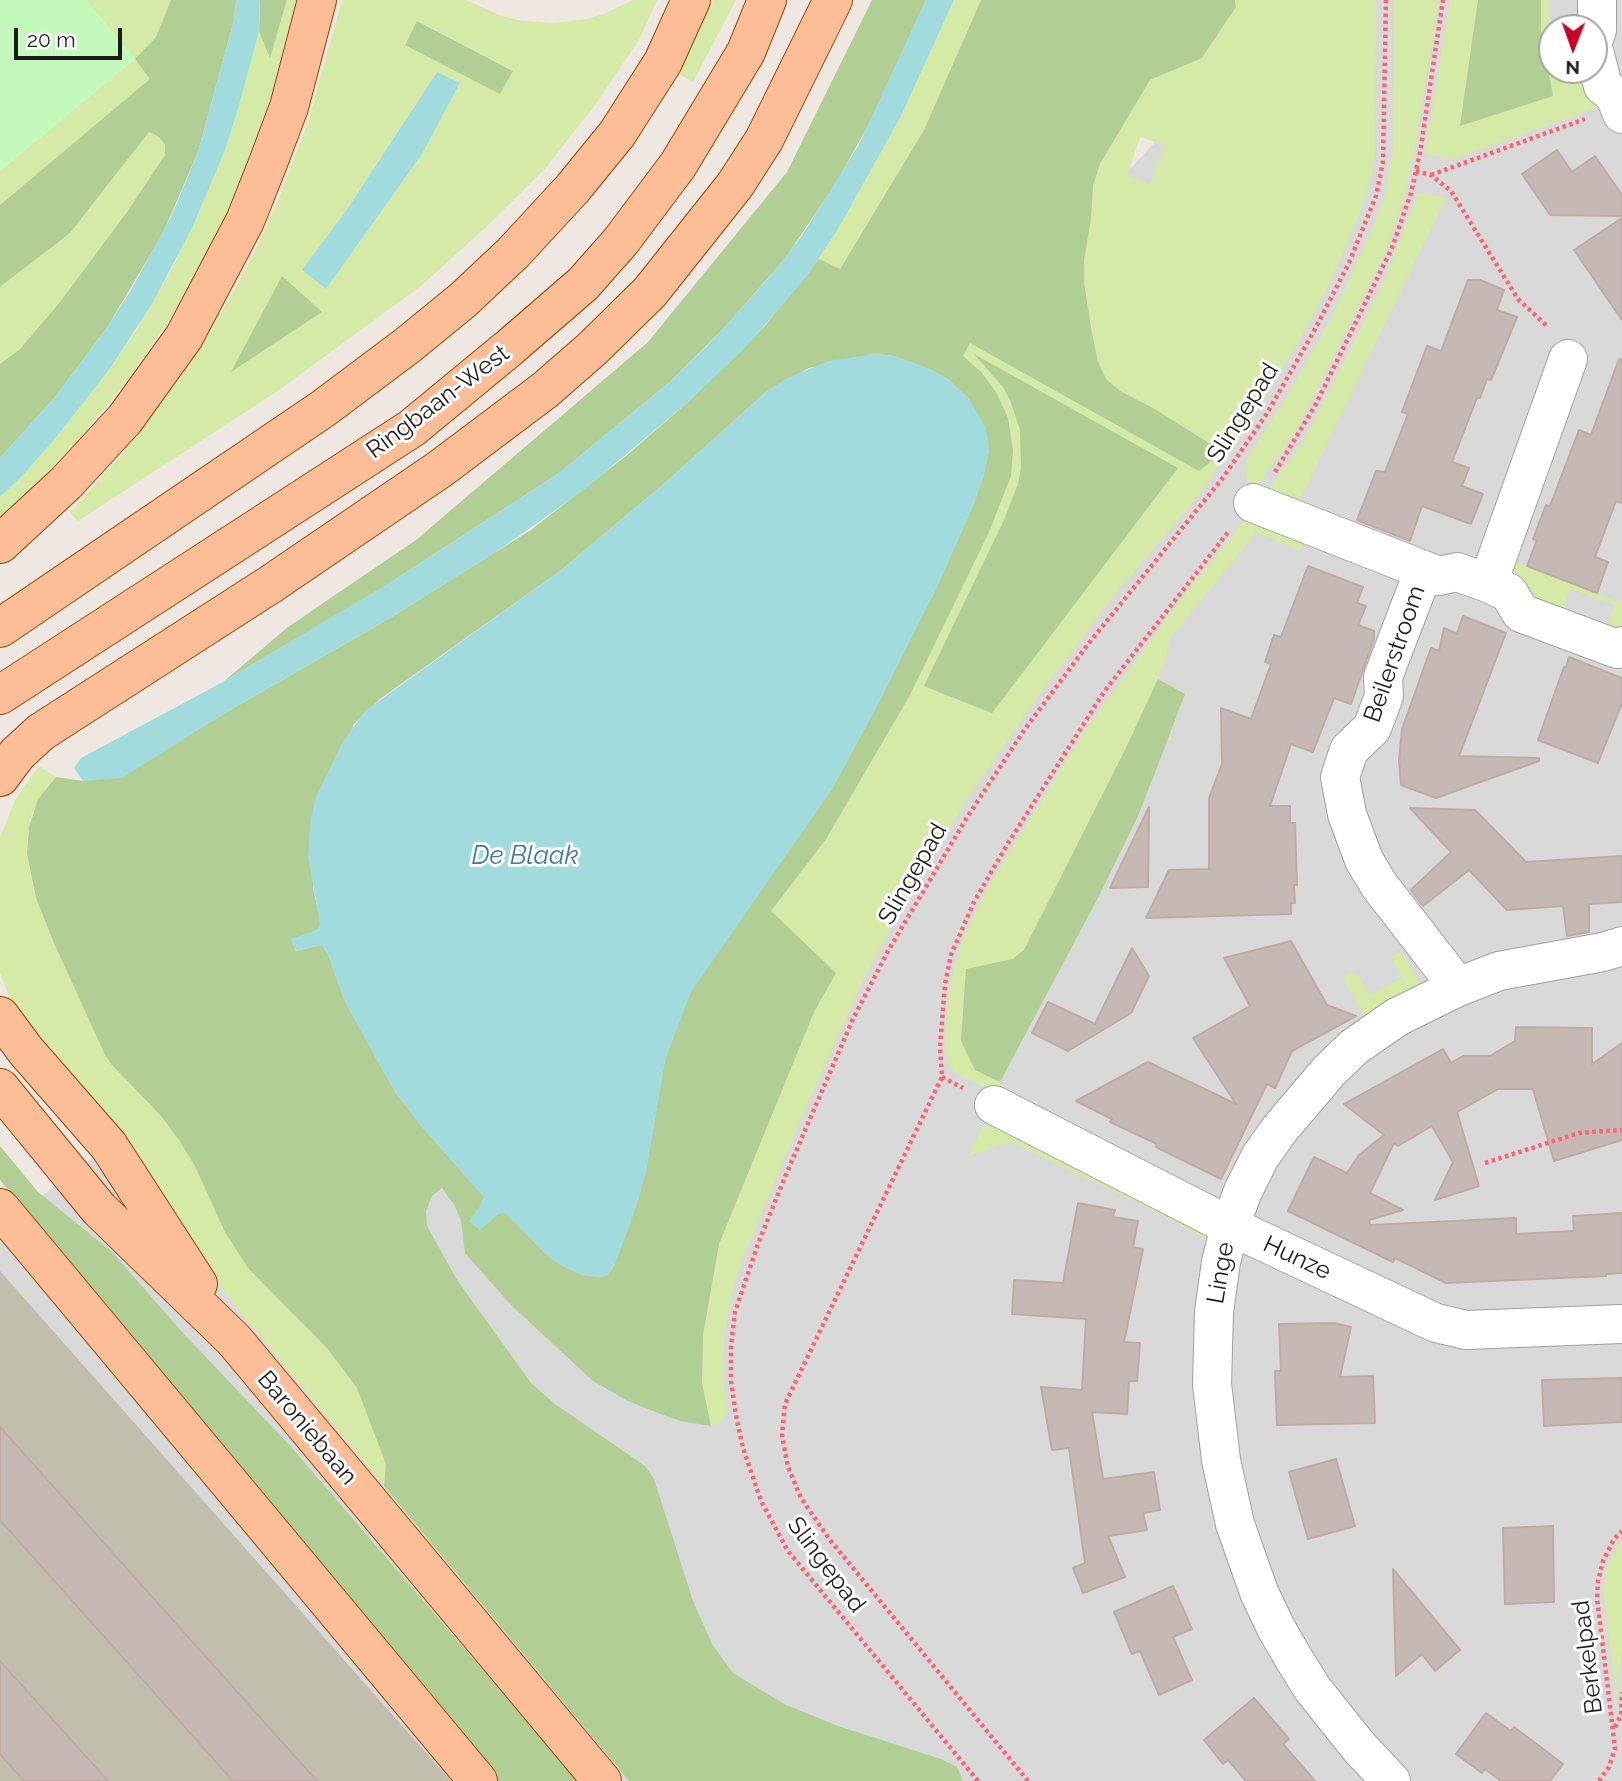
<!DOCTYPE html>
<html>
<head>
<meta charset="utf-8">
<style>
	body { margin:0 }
	#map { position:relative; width:1622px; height:1781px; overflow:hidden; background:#eee7e2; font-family:Raleway,sans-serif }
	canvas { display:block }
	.north { position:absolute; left:1538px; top:14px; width:70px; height:70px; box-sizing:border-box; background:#fff; border:2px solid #a4a4a4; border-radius:50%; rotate:181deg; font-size:19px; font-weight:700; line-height:28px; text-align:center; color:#1c1c1c }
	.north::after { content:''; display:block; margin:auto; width:24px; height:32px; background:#c80026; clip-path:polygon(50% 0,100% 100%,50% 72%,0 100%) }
	.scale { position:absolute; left:14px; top:28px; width:108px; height:32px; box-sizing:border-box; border:4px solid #1c1c1c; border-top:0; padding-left:9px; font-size:21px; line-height:24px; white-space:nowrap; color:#1c1c1c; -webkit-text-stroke:5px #fff; paint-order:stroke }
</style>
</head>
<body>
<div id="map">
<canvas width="1622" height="1781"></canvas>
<div class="north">N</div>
<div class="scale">20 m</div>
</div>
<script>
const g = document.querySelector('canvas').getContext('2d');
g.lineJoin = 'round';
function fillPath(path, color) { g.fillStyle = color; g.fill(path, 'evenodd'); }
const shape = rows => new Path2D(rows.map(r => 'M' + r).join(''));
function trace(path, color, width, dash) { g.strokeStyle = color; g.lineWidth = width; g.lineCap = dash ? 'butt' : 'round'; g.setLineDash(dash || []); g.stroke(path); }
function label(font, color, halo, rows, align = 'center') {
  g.font = font + ' Raleway,sans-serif'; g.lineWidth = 6; g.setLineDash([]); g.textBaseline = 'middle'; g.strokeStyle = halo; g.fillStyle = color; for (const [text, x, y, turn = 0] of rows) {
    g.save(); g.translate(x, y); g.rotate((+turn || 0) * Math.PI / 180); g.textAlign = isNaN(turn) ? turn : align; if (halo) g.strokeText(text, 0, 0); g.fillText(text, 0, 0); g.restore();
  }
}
const residential = shape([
	[1288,0,1622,0,1622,1781,0,1781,0,1227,464,881],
	[1552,28,1594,28,1594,70,1552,70]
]);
const construction = shape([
	[0,1271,451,1781,0,1781]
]);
const grass = shape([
	[86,0,171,0,163,25,156,37,135,59,151,79,0,205,0,171,135,59],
	[287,0,300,0,268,115,240,187,207,256,172,315,129,378,81,437,0,521,0,497,23,475,54,440,111,367,137,329,173,267,225,150,238,109,259,31,270,57],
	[342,0,466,0,499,15,517,20,552,23,588,19,606,13,633,0,657,0,639,40,595,105,544,170,485,228,422,285,279,390,78,521,70,513,123,453,178,382,233,293,259,243,279,198,308,122],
	[418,21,512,70,501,94,405,44],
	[436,73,460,83,422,154,326,289,302,270,346,211],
	[713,0,736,0,693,82,679,74],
	[954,0,981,0,924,130,839,270,819,259,901,116],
	[1235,0,1376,0,1375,153,1372,172,1361,211,1330,282,1308,325,1252,421,1195,500,1111,599,1036,699,964,804,888,934,865,976,803,1114,741,1263,731,1297,724,1338,723,1379,727,1411,721,1423,711,1426,702,1384,703,1335,719,1244,814,1012,836,973,771,912,826,839,910,695,989,532,1011,476,1013,450,1008,418,996,392,981,372,963,356,970,343,1199,471,1212,461,1220,450,1153,408,1120,391,1106,379,1096,355,1091,328,1084,272,1093,186,1100,164,1150,80,1202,58,1236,7],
	[1140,137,1164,145,1150,184,1127,176],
	[974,356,1178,468,992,713,942,694,924,685,1004,520,1018,484,1021,467,1020,430,1010,400,1003,387],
	[1394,0,1439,0,1414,153,1402,205,1384,255,1297,429,1255,490,1247,480,1245,462,1291,390,1334,312,1371,232,1386,192,1393,151],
	[1450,0,1478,0,1460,125,1553,96,1541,30,1541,0,1549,0,1552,70,1588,70,1600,107,1453,159,1425,154],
	[149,132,159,137,165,145,166,155,127,212,60,302,20,349,0,364,0,287,70,233],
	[1418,193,1448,198,1439,212,1293,514,1263,497,1303,441,1350,350,1386,276],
	[1251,512,1306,536,1300,551,1256,532,1180,627,1172,634,1166,652,1168,653,1158,679,1125,750,1024,950,1013,959,993,965,963,989,961,1041,975,1070,1000,1082,995,1092,955,1073,947,1062,945,1040,948,996,958,952,966,931,986,890,1084,732,1174,608],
	[1516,562,1622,603,1622,625,1612,629,1607,627,1614,605,1570,589,1561,611,1528,598,1514,568],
	[39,766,56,777,46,788,32,813,27,840,29,869,36,898,53,941,105,1055,111,1064,162,1117,179,1140,195,1166,225,1232,248,1268,327,1348,357,1388,387,1464,384,1486,204,1268,15,1012,0,973,0,838,15,800],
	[1398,953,1404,955,1421,985,1366,1019,1343,977,1351,972,1358,975,1370,995,1402,978,1391,957],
	[990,1122,1202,1219,1210,1241,1156,1212,1011,1142,968,1156,982,1129],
	[1622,1539,1622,1650,1617,1677,1617,1706,1603,1588,1608,1563]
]);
const forest = shape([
	[171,0,236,0,234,20,198,152,163,233,108,326,56,396,0,458,0,364,20,349,60,302,127,212,165,155,165,145,159,137,149,132,70,233,0,287,0,205,150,79,135,59,156,37],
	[260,0,287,0,270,58,259,31],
	[872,0,926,0,870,122,836,183,784,260,723,329,671,381,559,473,385,586,223,682,288,627,416,540,648,342,787,172],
	[981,0,1235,0,1236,7,1202,58,1150,80,1100,164,1093,186,1091,219,1084,260,1084,283,1091,328,1098,362,1106,379,1120,391,1153,408,1220,450,1212,461,1199,471,970,343,963,356,981,372,996,392,1008,418,1013,450,1011,476,989,532,910,695,826,839,771,911,836,973,814,1012,719,1244,703,1335,702,1384,711,1426,680,1421,658,1413,628,1401,593,1381,511,1305,465,1253,461,1221,455,1206,442,1188,432,1196,426,1211,427,1226,457,1280,531,1383,555,1404,645,1466,654,1479,693,1601,712,1644,733,1673,786,1705,838,1726,941,1759,957,1767,963,1781,629,1781,384,1486,386,1464,357,1388,327,1348,248,1268,225,1232,195,1166,179,1140,162,1117,111,1064,105,1055,53,941,36,898,27,854,29,827,38,799,56,777,83,781,146,762,220,716,390,618,531,530,626,456,688,402,764,327,819,259,840,269,924,130],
	[874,354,894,356,929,369,948,379,969,399,989,451,983,478,973,506,936,589,880,700,832,789,690,992,665,1060,646,1171,637,1203,614,1266,608,1275,601,1277,582,1275,559,1264,547,1255,505,1212,498,1214,480,1230,469,1221,480,1207,484,1197,422,1127,395,1092,345,1002,328,954,322,945,295,951,308,934,317,930,321,924,313,888,353,725,380,699,560,571,666,482,767,391,809,368],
	[1478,0,1541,0,1541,30,1553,96,1460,126],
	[417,21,513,71,500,94,405,45],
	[282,276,322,312,231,372],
	[974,354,1178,468,992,713,924,686,1004,520,1018,484,1021,468,1020,430,1010,400,1003,387],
	[1158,679,1185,694,1156,770,1138,816,1099,896,1000,1082,975,1070,961,1041,966,969,1013,959,1024,950,1125,750],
	[0,1146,38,1192,111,1251,183,1333,292,1448,578,1781,499,1781,0,1180]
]);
const park = shape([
	[0,0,86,0,135,59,0,171]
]);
const water = shape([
	[236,0,260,0,259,31,238,109,225,150,192,228,152,304,111,367,54,440,23,475,0,497,0,458,56,396,108,326,131,290,173,213,198,152,234,20],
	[926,0,954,0,901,116,839,227,810,272,785,302,742,351,688,402,585,489,496,552,390,618,220,716,122,778,83,781,74,768,81,758,223,682,399,577,559,473,671,381,708,345,766,281,801,237,858,146],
	[437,72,460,83,422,154,326,289,302,270,346,211],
	[874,354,894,356,930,369,948,379,969,399,985,426,988,439,989,451,983,478,973,506,936,589,880,700,832,789,691,992,665,1060,646,1171,631,1222,614,1266,608,1275,601,1277,580,1274,559,1264,547,1255,505,1213,498,1214,480,1230,469,1221,480,1207,484,1197,422,1127,395,1092,345,1002,328,954,322,945,295,951,291,939,317,930,320,924,308,856,310,822,316,797,342,743,365,711,560,571,666,482,767,391,787,378,829,361]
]);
const building = shape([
	[1557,150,1572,172,1595,156,1622,195,1622,216,1550,215,1522,174,1557,150],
	[1622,218,1622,320,1574,250,1622,218],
	[1468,280,1480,280,1504,290,1497,310,1517,317,1491,380,1487,379,1480,398,1477,398,1452,462,1469,468,1462,486,1483,494,1471,524,1422,506,1410,541,1357,520,1376,471,1385,472,1408,414,1402,412,1427,346,1441,351,1468,280],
	[1619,359,1622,360,1622,503,1616,501,1595,557,1608,562,1597,593,1527,566,1537,540,1533,539,1546,505,1550,506,1579,430,1591,435,1619,359],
	[1308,566,1363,587,1357,603,1366,606,1358,625,1374,631,1374,639,1351,704,1334,698,1313,752,1291,744,1270,806,1290,806,1290,823,1295,823,1297,885,1294,885,1295,903,1291,903,1291,914,1146,918,1169,870,1209,869,1209,798,1222,764,1221,708,1251,719,1271,664,1265,662,1274,635,1281,637,1308,566],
	[1463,616,1506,633,1459,756,1539,758,1539,761,1436,798,1401,785,1399,760,1402,729,1431,648,1439,651,1444,628,1457,634,1463,616],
	[1569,657,1622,678,1622,703,1598,763,1538,740,1564,667,1566,667,1569,657],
	[1149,807,1148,887,1110,888,1149,807],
	[1410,808,1475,810,1526,862,1622,856,1622,902,1589,904,1589,932,1567,936,1563,906,1507,910,1469,870,1423,906,1411,890,1451,852,1410,808],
	[1291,941,1327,1005,1356,1016,1292,1051,1275,1088,1267,1084,1221,1179,1156,1147,1157,1144,1110,1122,1112,1119,1076,1101,1148,1062,1236,1104,1193,1038,1250,1006,1224,958,1291,941],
	[1132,948,1149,976,1131,1013,1068,1051,1032,1033,1048,1002,1095,1024,1132,948],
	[1516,1027,1592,1028,1592,1064,1622,1043,1622,1140,1554,1161,1533,1089,1498,1089,1457,1112,1479,1186,1435,1200,1453,1162,1432,1126,1398,1146,1394,1143,1370,1193,1403,1210,1369,1220,1370,1225,1516,1218,1516,1234,1574,1231,1573,1216,1622,1213,1622,1273,1606,1274,1606,1276,1446,1283,1395,1258,1393,1262,1288,1211,1314,1157,1347,1173,1359,1155,1384,1135,1344,1104,1443,1049,1451,1063,1463,1056,1490,1056,1515,1041,1516,1027],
	[1078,1203,1115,1210,1113,1217,1138,1221,1133,1247,1143,1249,1124,1342,1140,1343,1137,1381,1129,1381,1127,1414,1092,1412,1103,1479,1154,1472,1160,1510,1143,1513,1147,1530,1108,1536,1125,1577,1083,1593,1073,1568,1085,1563,1069,1448,1052,1450,1041,1387,1082,1390,1086,1319,1012,1314,1014,1280,1063,1283,1078,1203],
	[1334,1323,1351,1327,1340,1377,1373,1376,1375,1423,1277,1425,1275,1371,1281,1371,1279,1324,1334,1323],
	[1622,1378,1622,1422,1544,1426,1542,1380,1622,1378],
	[0,1427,317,1781,233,1781,0,1520,0,1427],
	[1336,1459,1355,1526,1308,1539,1289,1472,1336,1459],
	[1553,1526,1554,1602,1505,1604,1503,1528,1553,1526],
	[1393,1569,1460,1650,1435,1671,1422,1654,1396,1676,1393,1569],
	[1173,1586,1192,1629,1173,1637,1192,1680,1159,1695,1140,1651,1132,1654,1114,1612,1173,1586],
	[0,1661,108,1781,24,1781,0,1754,0,1661],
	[1254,1698,1289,1739,1283,1744,1315,1781,1246,1781,1228,1760,1223,1764,1204,1740,1254,1698],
	[1486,1713,1511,1731,1514,1727,1563,1764,1550,1781,1501,1781,1485,1769,1482,1773,1456,1754,1486,1713]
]);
const path = shape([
	[1416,171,1431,175,1451,191,1518,299,1548,327],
	[1431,175,1585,119],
	[1275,472,1316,404,1392,248,1411,193,1420,153,1443,0],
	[942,1077,963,1088],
	[1485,1163,1579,1133,1622,1130],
	[1615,1727,1621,1715,1622,1692],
	[978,1781,788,1551,761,1501,743,1448,736,1415,731,1381,731,1346,735,1312,758,1244,785,1177,853,1019,888,951,966,819,1025,729,1089,643,1222,479,1266,415,1313,333,1349,263,1376,196,1383,162,1386,0],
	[1028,1781,830,1540,801,1498,788,1467,782,1435,785,1404,942,1077,940,1047,945,984,951,955,974,902,1007,845,1104,692,1229,531],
	[1599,1781,1609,1767,1615,1748,1597,1598,1598,1581,1603,1561,1614,1539,1622,1531]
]);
const minor = shape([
	[1594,38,1597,30,1597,0],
	[1594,51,1603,86,1615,96,1622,114],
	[1253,503,1439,576,1457,572,1488,583,1509,593,1521,613,1617,649,1622,646],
	[1424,570,1383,677,1384,696,1372,728,1349,750,1340,777,1347,814,1364,860,1379,885,1458,987],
	[1488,583,1568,359],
	[994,1105,1230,1226,1436,1323,1466,1330,1622,1324],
	[1391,1781,1359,1747,1331,1712,1312,1688,1294,1659,1276,1628,1259,1592,1235,1524,1221,1460,1212,1384,1214,1312,1221,1262,1230,1226,1243,1191,1260,1157,1279,1130,1329,1071,1354,1047,1397,1017,1458,987,1499,971,1603,952,1622,946]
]);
const major = shape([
	[0,544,66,483,125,419,184,337,245,221,268,163,289,107,317,0],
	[0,628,324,408,408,345,463,300,513,253,573,188,617,134,663,62,691,0],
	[0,695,412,428,509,348,583,284,621,241,678,165,746,52,767,0],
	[0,777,17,754,41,732,271,584,440,469,545,390,592,349,650,292,735,185,764,140,833,0],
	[0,1016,26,1051,109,1146,198,1284],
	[0,1088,99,1209,234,1340,602,1781],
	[0,1208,478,1781]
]);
const streetNames = [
	["Ringbaan-West",438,402,-37],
	["Slingepad",1243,413,-58],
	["Beilerstroom",1395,654,-71],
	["Slingepad",913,874,-60],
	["Hunze",1297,1258,25],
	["Linge",1221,1273,-80],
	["Baroniebaan",307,1428,50],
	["Slingepad",826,1565,53],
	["Berkelpad",1588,1657,-97]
];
const waterNames = [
	["De Blaak",525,856]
];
fillPath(residential, '#dad9d9');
fillPath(construction, '#c2bead');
fillPath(grass, '#d4eaa6');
fillPath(forest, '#b1ce95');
fillPath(park, '#c3fabc');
fillPath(water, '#a1dbdd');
fillPath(building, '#c6b9b5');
trace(building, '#c0aba4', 2);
trace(minor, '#a0a0a0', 40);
trace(major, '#944700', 40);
trace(path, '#fc6471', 4.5, [3.5, 3.5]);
trace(minor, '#fff', 38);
trace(major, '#fdbe97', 38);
label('24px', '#1c1c1c', '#fff', streetNames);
label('italic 26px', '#3f7a96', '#fff', waterNames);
</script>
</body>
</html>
